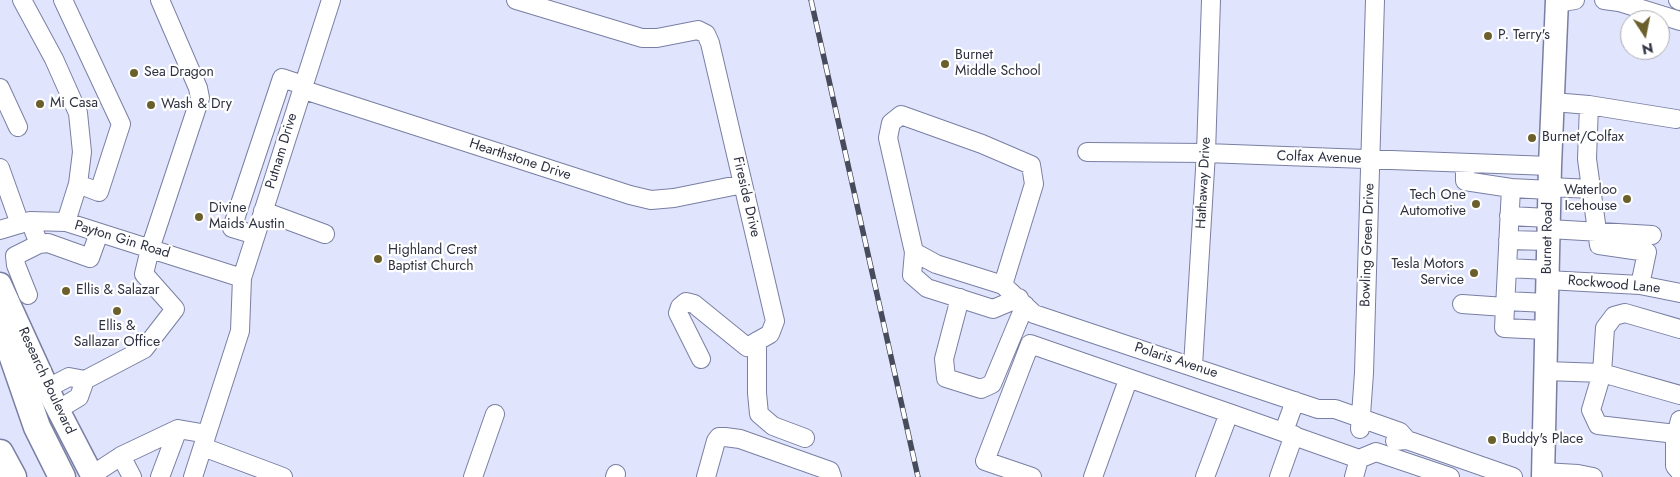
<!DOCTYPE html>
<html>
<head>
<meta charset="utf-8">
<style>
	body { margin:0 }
	#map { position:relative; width:1680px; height:477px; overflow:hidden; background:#e0e5fd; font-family:Jost,sans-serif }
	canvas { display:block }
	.north { position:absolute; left:1620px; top:10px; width:50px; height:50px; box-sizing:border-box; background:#fff; border:1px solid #abacb2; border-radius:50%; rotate:169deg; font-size:14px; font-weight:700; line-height:20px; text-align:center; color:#2d303f }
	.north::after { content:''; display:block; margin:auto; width:18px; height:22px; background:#6b5f2c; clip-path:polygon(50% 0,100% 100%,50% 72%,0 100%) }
</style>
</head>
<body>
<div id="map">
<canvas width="1680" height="477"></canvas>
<div class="north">N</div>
</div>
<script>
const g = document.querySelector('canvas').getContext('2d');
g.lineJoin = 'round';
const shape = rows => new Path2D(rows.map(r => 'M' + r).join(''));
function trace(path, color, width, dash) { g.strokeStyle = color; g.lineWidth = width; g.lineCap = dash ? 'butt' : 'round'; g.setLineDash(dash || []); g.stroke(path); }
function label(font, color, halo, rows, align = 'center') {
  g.font = font + ' Jost,sans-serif'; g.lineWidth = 4.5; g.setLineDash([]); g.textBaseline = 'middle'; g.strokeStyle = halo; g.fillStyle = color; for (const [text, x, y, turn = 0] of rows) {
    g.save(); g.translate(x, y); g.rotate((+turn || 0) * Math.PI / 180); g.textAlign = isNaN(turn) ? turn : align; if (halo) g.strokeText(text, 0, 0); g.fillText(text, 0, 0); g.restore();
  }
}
const minor = shape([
	[22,0,54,59,78,113,82,152,78,184],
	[63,0,121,124,99,192,78,184,66,222],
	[516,0,642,38,657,38,698,30,706,34,710,43,775,321,770,334,747,347,694,304,686,302,680,307,678,313,701,359],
	[1604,0,1619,2,1680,21],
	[1678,0,1680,1],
	[1557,3,1575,0],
	[0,88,18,127],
	[301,89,630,195,651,200,674,198,743,184],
	[1553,102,1589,105,1676,119],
	[1589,105,1587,159,1599,245,1647,252,1640,285],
	[1087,152,1206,153,1550,166],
	[1465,163,1465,181,1511,188,1504,328,1546,330],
	[0,168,20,224],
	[1550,187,1591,189],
	[1511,188,1550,190],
	[263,211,325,234],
	[1509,216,1549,218],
	[1549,229,1652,235],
	[0,230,30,221,66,222,242,278],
	[255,235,232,228,282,78,303,85],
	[1508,240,1548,241],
	[39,244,48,243,90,258,99,233],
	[914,252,912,275,927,288,993,309,1019,298],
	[1507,268,1548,270],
	[1547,280,1640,285,1680,293],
	[1003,285,936,264,914,252,888,138,891,123,901,115,982,144,1031,165,1034,184,1003,285,1034,314,1318,409,1335,409,1400,432,1407,440],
	[28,295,16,265,15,256,39,244,30,221],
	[960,298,944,359,946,378,981,389,992,384,1025,305],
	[1505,301,1547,303],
	[1462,304,1505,307],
	[757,341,757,393,759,414,773,426,805,438],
	[1193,366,1206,153,1211,0],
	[1546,371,1602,373,1680,395],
	[85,380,144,349,175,309,144,274,150,249,200,98,198,88,160,0],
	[48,388,69,377,85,380,79,397,59,409],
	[1680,420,1675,439,1675,466,1680,472],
	[1360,429,1364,373,1375,0],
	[1284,431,1295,401],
	[1676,434,1598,425,1591,410,1602,373,1605,328,1614,316,1625,313,1680,329],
	[1395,441,1407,440,1513,477],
	[203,447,283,477],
	[121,456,132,477],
	[1359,459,1376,452,1450,477],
	[1543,472,1578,474,1593,477],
	[92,475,121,456,178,429,207,434],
	[160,477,178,429],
	[193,477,240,331,242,278,331,0],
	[473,477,495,414],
	[615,477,616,474],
	[706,477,716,441,719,437,725,437,740,439,830,471,832,477],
	[1032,477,985,461,1030,344,1229,413],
	[1093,477,1128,380],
	[1205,477,1229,413,1359,459,1354,477],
	[1279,477,1294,435]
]);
const major = shape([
	[0,284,53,400,93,477],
	[1543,477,1550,166,1557,0]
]);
const highway = shape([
	[0,320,37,427,62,477],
	[0,453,13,477]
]);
const rail = shape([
	[811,0,918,477]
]);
const markers = [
	[1488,36,5,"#6b5f2c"],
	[945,64,5,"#6b5f2c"],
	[134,73,5,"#6b5f2c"],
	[40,104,5,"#6b5f2c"],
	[151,105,5,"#6b5f2c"],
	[1532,138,5,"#6b5f2c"],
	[1627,199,5,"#6b5f2c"],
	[1476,204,5,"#6b5f2c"],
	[199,217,5,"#6b5f2c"],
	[378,259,5,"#6b5f2c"],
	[1474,273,5,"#6b5f2c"],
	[66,291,5,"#6b5f2c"],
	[117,311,5,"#6b5f2c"],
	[1492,440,5,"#6b5f2c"]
];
const poiNames = [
	["P. Terry's",1498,36],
	["Burnet",955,56],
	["Middle School",955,72],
	["Sea Dragon",144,73],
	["Mi Casa",50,104],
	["Wash & Dry",161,105],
	["Burnet/Colfax",1542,138],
	["Waterloo",1617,191,"right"],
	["Icehouse",1617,207,"right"],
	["Tech One",1466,196,"right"],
	["Automotive",1466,212,"right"],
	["Divine",209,209],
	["Maids Austin",209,225],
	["Highland Crest",388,251],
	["Baptist Church",388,267],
	["Tesla Motors",1464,265,"right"],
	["Service",1464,281,"right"],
	["Ellis & Salazar",76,291],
	["Ellis &",117,327,"center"],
	["Sallazar Office",117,343,"center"],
	["Buddy's Place",1502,440]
];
const streetNames = [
	["Putnam Drive",282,151,-73],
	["Colfax Avenue",1319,158,2],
	["Hearthstone Drive",520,160,18],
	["Hathaway Drive",1204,183,-87],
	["Fireside Drive",746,197,77],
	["Burnet Road",1548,238,-89],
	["Payton Gin Road",122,240,17],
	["Bowling Green Drive",1368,245,-88],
	["Rockwood Lane",1614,285,5],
	["Polaris Avenue",1176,361,18],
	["Research Boulevard",46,381,65]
];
trace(minor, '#797fa3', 20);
trace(major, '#797fa3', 25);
trace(highway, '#797fa3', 29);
trace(minor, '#fff', 18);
trace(major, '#fff', 22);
trace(highway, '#fff', 26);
trace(rail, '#484b5b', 5.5);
trace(rail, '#fff', 4, [11]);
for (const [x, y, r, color] of markers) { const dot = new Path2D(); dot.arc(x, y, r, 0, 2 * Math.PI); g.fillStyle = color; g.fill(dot); trace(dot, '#fff', 2); }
label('14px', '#2d303f', '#fff', poiNames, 'left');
label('14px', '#2d303f', '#fff', streetNames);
</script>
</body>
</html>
